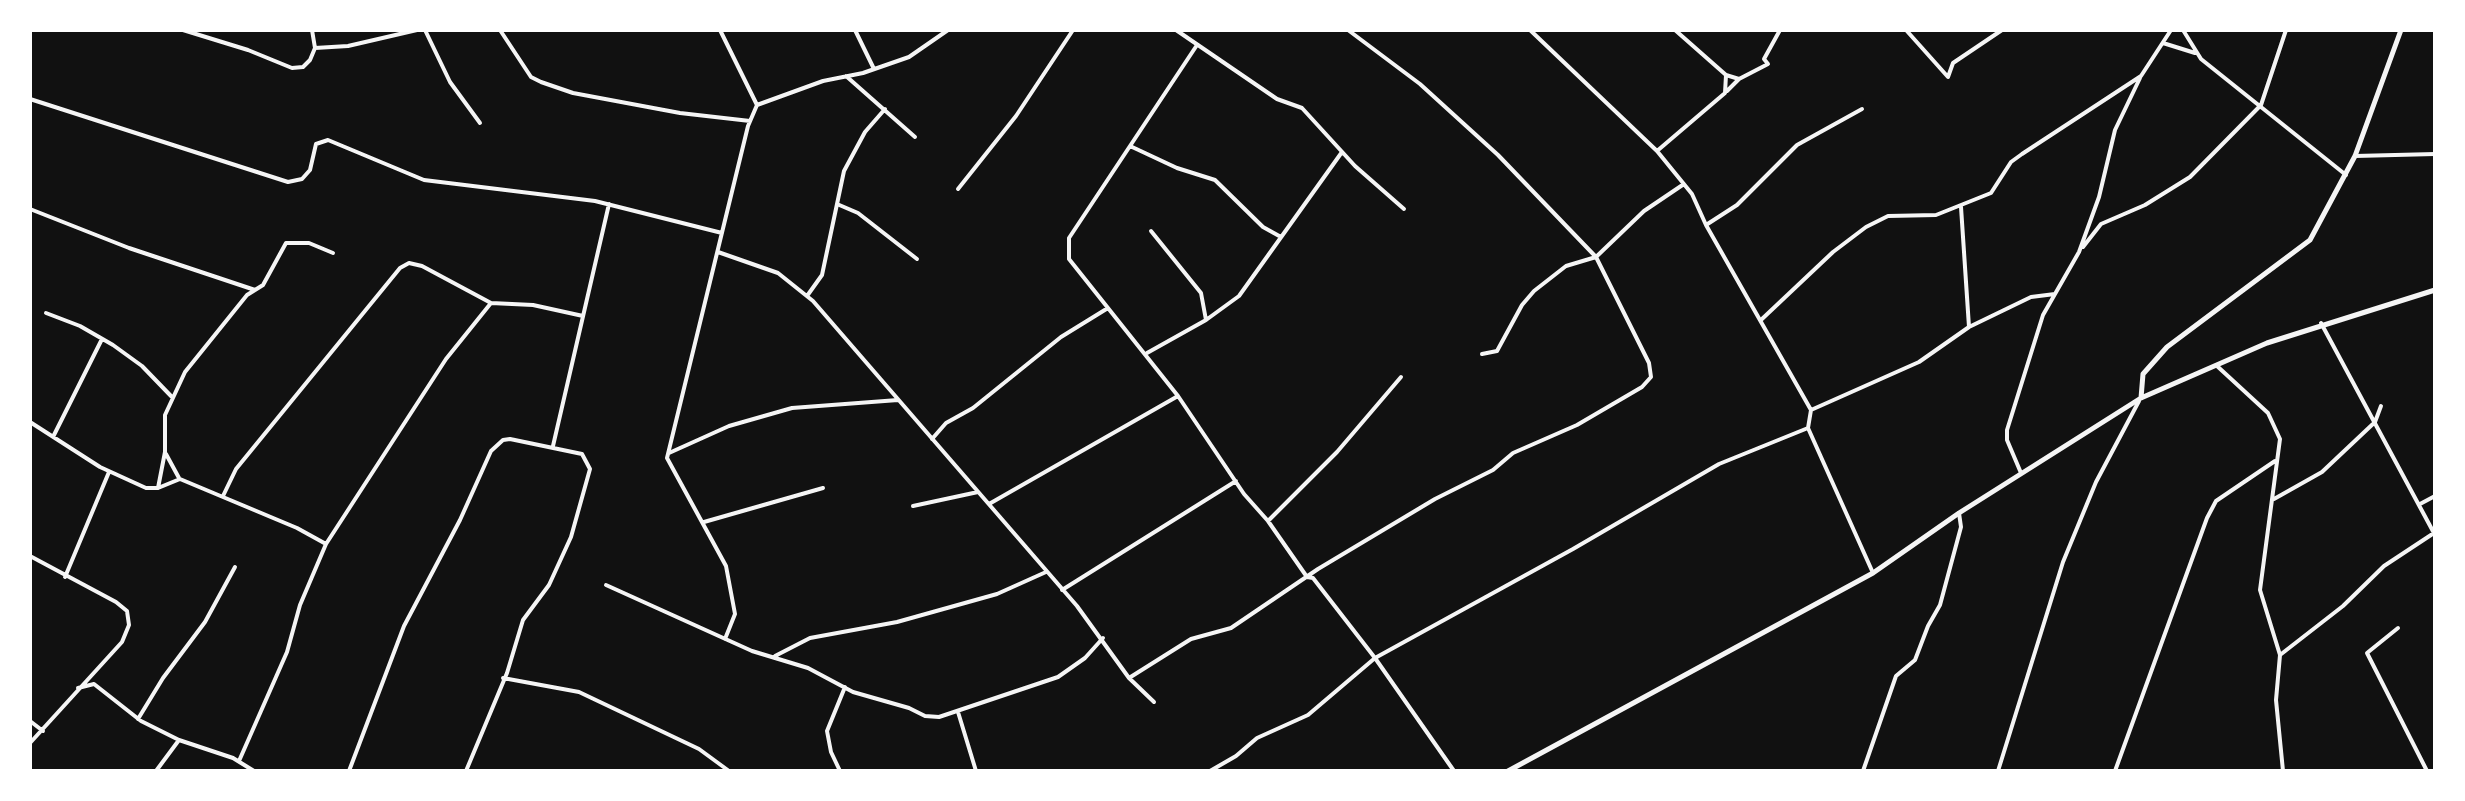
<!DOCTYPE html>
<html>
<head>
<meta charset="utf-8">
<style>
	body { margin:0 }
	#map { position:relative; width:2465px; height:801px; overflow:hidden; background:#111; font-family:Literata,serif }
	canvas { display:block }
	.frame { position:absolute; inset:0; border:32px solid #fff; pointer-events:none }
</style>
</head>
<body>
<div id="map">
<canvas width="2465" height="801"></canvas>
<div class="frame"></div>
</div>
<script>
const g = document.querySelector('canvas').getContext('2d');
g.lineJoin = 'round';
const shape = rows => new Path2D(rows.map(r => 'M' + r).join(''));
function trace(path, color, width, dash) { g.strokeStyle = color; g.lineWidth = width; g.lineCap = dash ? 'butt' : 'round'; g.setLineDash(dash || []); g.stroke(path); }
const minor = shape([
	[183,30,248,50,292,68,303,67,310,60,315,48,312,30],
	[425,30,450,82,480,123],
	[500,30,531,77,541,82,573,93,680,113,750,121],
	[720,30,757,105,748,126,667,458,726,566,735,614,725,639],
	[855,30,874,69],
	[1176,30,1277,99,1302,108,1355,166,1404,209],
	[1530,30,1657,151,1692,194,1706,225,1811,410,1808,428,1873,573],
	[1675,30,1726,75,1739,79,1768,64,1764,59,1780,30],
	[1906,30,1948,77,1953,63,2002,30],
	[2183,30,2201,59,2346,175],
	[2163,43,2195,53],
	[1197,45,1069,238,1069,259,1178,396,1244,494,1268,521,1307,577,1313,578,1375,658,1454,771],
	[315,48,348,46,417,30],
	[846,76,915,137],
	[1727,91,1739,79],
	[30,99,288,182,302,179,310,170,316,144,328,140,424,180,595,201,722,233],
	[757,105,823,81,863,73,909,57,948,30],
	[1130,146,1177,168,1215,180,1263,227,1281,237],
	[1657,151,1725,93,1726,75],
	[2355,156,2435,154],
	[958,189,1016,116,1073,30],
	[837,204,858,213,917,259],
	[1961,207,1969,327],
	[30,209,129,248,255,290],
	[1706,225,1737,205,1797,145,1862,109],
	[1151,231,1201,293,1206,320],
	[2083,247,2101,224,2145,205,2190,177,2261,105,2286,30],
	[718,252,778,273,813,301,1077,606,1129,678,1154,702],
	[807,296,822,275,844,171,865,132,885,109],
	[46,313,80,326,113,345,142,366,171,396],
	[1762,319,1833,252,1866,227,1888,216,1936,215,1991,193,2011,162,2022,154,2141,76,2171,30],
	[2321,323,2435,535],
	[1147,353,1206,320,1239,296,1342,152],
	[1482,354,1497,351,1522,305,1534,291,1566,266,1596,257,1644,211,1684,184],
	[2217,366,2268,413,2280,439,2260,590,2280,655,2276,700,2283,771],
	[1811,410,1919,362,1969,327,2031,297,2055,294],
	[30,422,100,467,146,488,158,488,180,479,297,528,326,544],
	[53,437,102,339],
	[932,439,946,423,973,408,1061,337,1108,308],
	[553,446,609,204],
	[669,453,729,426,792,408,898,400],
	[166,454,179,478],
	[2021,473,2007,440,2007,430,2043,315,2079,252,2099,197,2115,130,2140,78],
	[158,488,165,452,165,415,185,372,247,295,263,285,286,243,309,243,333,253],
	[223,496,236,469,400,268,409,263,422,266,491,303,533,305,583,316],
	[2274,499,2322,472,2375,422,2381,406],
	[989,504,1178,396],
	[2420,504,2435,496],
	[913,506,978,492],
	[1268,521,1337,452,1401,377],
	[704,522,823,488],
	[30,556,116,602,127,611,129,625,122,642,30,743],
	[65,577,109,472],
	[606,585,752,651,808,668,853,692,909,708,925,716,939,717,1058,677,1085,658,1103,638],
	[1062,590,1236,481],
	[2398,628,2367,653,2427,771],
	[2280,655,2343,606,2384,566,2434,533],
	[775,656,810,638,897,622,997,594,1046,572],
	[503,678,579,692,699,749,729,771],
	[1129,678,1191,639,1231,628,1318,569,1435,499,1493,470,1513,453,1577,425,1642,387,1651,377,1649,363,1596,257,1498,155,1420,84,1348,30],
	[78,688,94,684,141,721,179,740,233,758,254,771],
	[958,712,976,771],
	[138,719,163,678,205,622,235,567],
	[30,721,43,731],
	[239,761,287,652,300,605,326,544,446,359,491,303],
	[156,771,179,740],
	[349,771,404,626,460,520,491,451,503,440,510,439,582,454,590,469,571,537,549,585,523,620,507,673,466,771],
	[840,771,831,752,827,731,845,687],
	[1210,771,1236,756,1257,738,1308,715,1375,658,1573,549,1719,464,1808,428],
	[1863,771,1896,676,1915,660,1928,626,1940,605,1961,527,1959,513],
	[1998,771,2063,562,2096,482,2139,401],
	[2115,771,2207,518,2216,501,2275,461]
]);
const tertiary = shape([
	[2141,398,2143,374,2167,347,2310,240,2355,156,2401,30],
	[1508,771,1873,573,1959,513,2141,398,2267,343,2435,290]
]);
trace(minor, '#f5f5f5', 4);
trace(tertiary, '#f5f5f5', 5);
</script>
</body>
</html>
